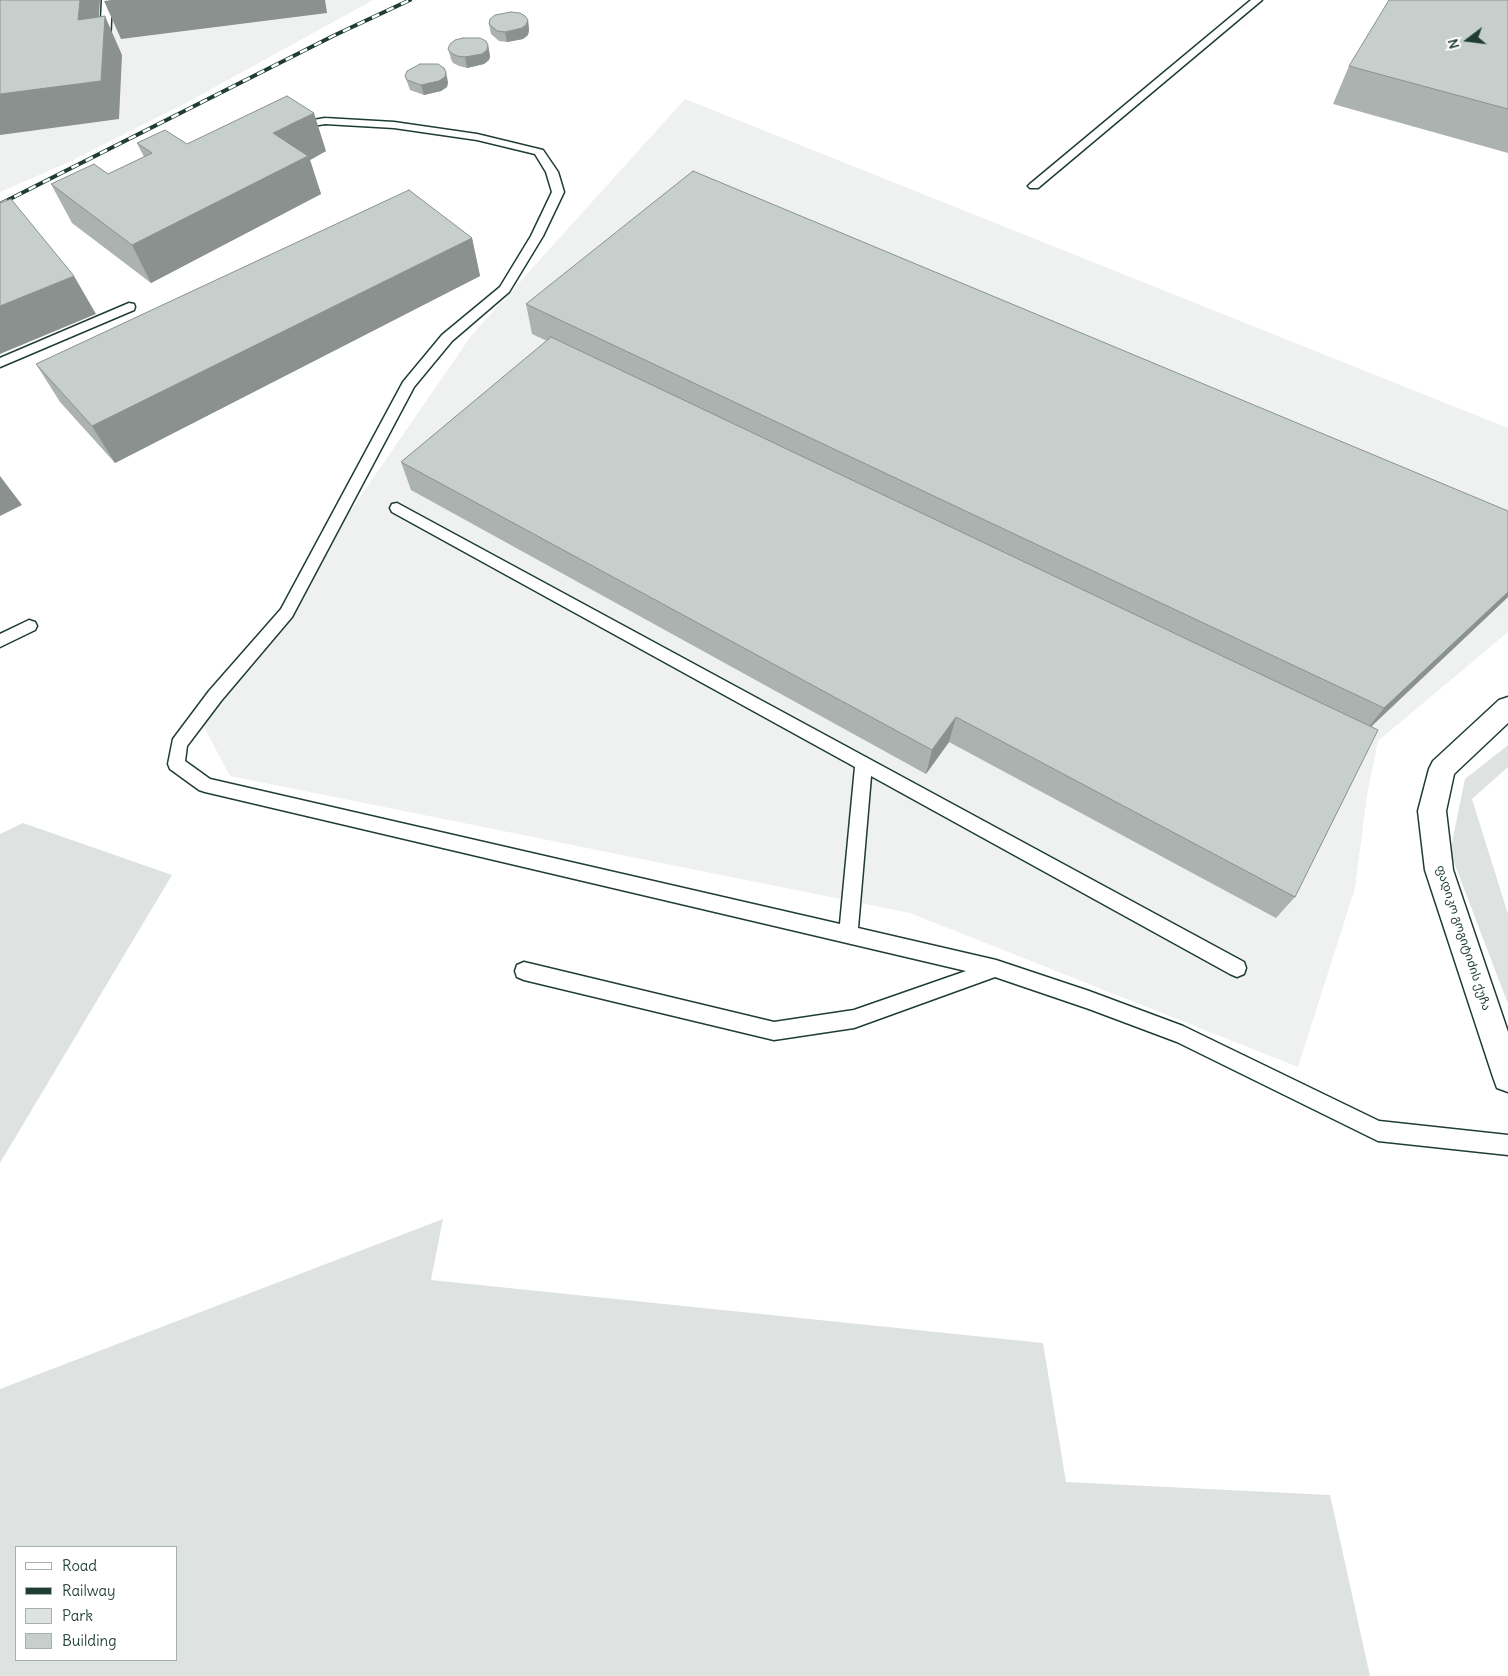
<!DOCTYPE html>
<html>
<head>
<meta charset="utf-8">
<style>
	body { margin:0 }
	#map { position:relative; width:1508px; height:1676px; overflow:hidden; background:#fff; font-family:Delius,sans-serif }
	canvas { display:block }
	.legend { position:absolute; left:15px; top:1546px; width:162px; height:115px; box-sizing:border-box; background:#fff; border:1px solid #a5b1ae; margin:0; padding:6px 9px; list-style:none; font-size:15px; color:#1f3d34 }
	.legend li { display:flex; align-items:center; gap:10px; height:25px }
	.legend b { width:25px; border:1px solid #a5b1ae }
	.north { position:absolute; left:1443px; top:15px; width:50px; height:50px; -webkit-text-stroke:4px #fff; paint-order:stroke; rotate:255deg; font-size:14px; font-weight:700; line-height:20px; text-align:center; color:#1f3d34 }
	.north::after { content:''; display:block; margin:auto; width:18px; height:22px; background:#1f3d34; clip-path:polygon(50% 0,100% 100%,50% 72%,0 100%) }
</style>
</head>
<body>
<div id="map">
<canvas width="1508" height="1676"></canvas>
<ul class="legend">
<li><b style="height:6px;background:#fff"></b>Road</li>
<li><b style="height:6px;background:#1f3d34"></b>Railway</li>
<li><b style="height:14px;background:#dee3e2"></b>Park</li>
<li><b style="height:14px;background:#c7cfcc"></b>Building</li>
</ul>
<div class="north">N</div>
</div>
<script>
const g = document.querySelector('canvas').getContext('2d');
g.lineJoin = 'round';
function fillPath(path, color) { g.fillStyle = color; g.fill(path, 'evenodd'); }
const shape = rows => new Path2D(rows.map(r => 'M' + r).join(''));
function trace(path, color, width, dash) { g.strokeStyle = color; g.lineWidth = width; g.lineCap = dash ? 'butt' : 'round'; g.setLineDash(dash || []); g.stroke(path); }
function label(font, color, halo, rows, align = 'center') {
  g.font = font + ' Delius,"Noto Sans Georgian",sans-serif'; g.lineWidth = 5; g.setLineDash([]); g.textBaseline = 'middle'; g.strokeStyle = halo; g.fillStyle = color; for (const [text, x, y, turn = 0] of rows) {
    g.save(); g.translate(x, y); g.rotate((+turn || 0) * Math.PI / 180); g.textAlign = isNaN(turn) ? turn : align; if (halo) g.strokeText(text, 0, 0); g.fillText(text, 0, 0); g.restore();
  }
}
const built = shape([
	[0,0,373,0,186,103,67,163,0,192],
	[685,99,1508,428,1508,632,1378,741,1367,795,1355,888,1298,1067,910,913,230,776,203,725,471,336]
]);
const green = shape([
	[1508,745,1508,767,1472,799,1508,914,1508,1004,1450,852,1465,779],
	[23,823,172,875,0,1163,0,834],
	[443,1219,431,1280,1043,1343,1066,1482,1330,1495,1370,1676,0,1676,0,1389],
	[16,1547,176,1547,176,1660,16,1660]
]);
const lane = shape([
	[102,0,112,0,110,42,105,45,100,42,102,0],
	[1251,0,1262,0,1038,188,1030,188,1028,186,1030,184,1251,0],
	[325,118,394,122,477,134,543,150,558,172,564,192,543,236,509,292,452,341,414,387,292,617,221,701,187,746,185,761,210,779,840,924,855,767,392,512,390,508,392,504,397,503,1244,962,1246,968,1244,974,1237,977,1230,974,871,776,858,928,996,960,1089,991,1183,1026,1379,1121,1508,1135,1508,1155,1378,1141,1177,1042,1089,1009,995,977,854,1028,774,1040,524,980,517,977,515,971,517,965,524,962,774,1022,854,1010,966,971,205,792,199,790,170,769,168,764,173,739,209,691,281,609,403,382,442,335,500,287,531,236,552,192,546,172,535,154,477,140,394,128,325,124,295,129,289,126,295,123,325,118],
	[129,303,134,304,135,307,134,310,0,367,0,358,129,303],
	[29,620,35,622,37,626,35,630,0,647,0,634,29,620]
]);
const street = shape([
	[1508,697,1508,723,1454,774,1446,811,1453,870,1508,1032,1508,1092,1497,1088,1493,1077,1425,870,1418,811,1429,769,1433,761,1499,700,1508,697]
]);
const rail = shape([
	[0,204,335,35,410,0]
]);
const wall = shape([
	[1508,0,1508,153,1333,104,1349,66],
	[528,20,529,30,528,35,523,39,507,42,499,41,491,34,489,24],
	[488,45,490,56,489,60,484,64,467,68,459,66,453,63,451,59,448,49],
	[405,76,448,82,447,87,441,91,424,95,410,90],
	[137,143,187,144,326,151,310,160,321,194,151,283,72,223,51,184,108,174,144,157],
	[472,238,480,276,115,463,60,402,36,364],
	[526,304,1508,597,1371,727,1295,897,1276,918,949,742,926,774,411,490,401,462,547,341,532,334]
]);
const shadedWall = shape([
	[80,0,100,0,96,58,78,20],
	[111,0,325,0,327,13,121,39,104,1],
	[105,16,122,55,119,119,0,135,0,94],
	[528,20,529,30,528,35,523,39,507,42,505,32],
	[488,45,490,56,489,60,484,64,467,68,465,57],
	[446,72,448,82,447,87,441,91,424,95,421,85],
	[314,113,326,151,310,160,321,194,151,283,132,245,273,133],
	[472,238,480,276,115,463,92,426],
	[74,276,96,314,0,354,0,306],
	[0,476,22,505,0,516],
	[1508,592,1508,597,1364,733,1384,708],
	[956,717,949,742,926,774,932,750]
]);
const building = shape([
	[0,0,80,0,78,20,105,16,101,81,0,94,0,0],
	[1389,0,1508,0,1508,109,1349,66,1389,0],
	[511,12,520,13,525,16,528,20,526,25,522,28,505,32,497,31,489,24,490,19,495,15,511,12],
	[463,38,480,38,486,41,488,45,487,50,482,54,465,57,457,56,451,53,448,49,450,44,455,40,463,38],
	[420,64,438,64,444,68,446,72,445,77,439,81,421,85,407,80,405,76,407,71,420,64],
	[287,96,314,113,273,133,308,156,132,245,51,184,94,164,108,174,152,153,137,143,165,130,187,144,287,96],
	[693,171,1508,511,1508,592,1384,708,526,304,693,171],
	[409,190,472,238,92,426,36,364,409,190],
	[11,199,74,276,0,306,0,203,11,199],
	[551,337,1378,730,1295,897,956,717,932,750,401,462,551,337]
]);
const streetNames = [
	["ფადიკო გოგიტიძის ქუჩა",1463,938,72]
];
fillPath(built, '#eef1f0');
fillPath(green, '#dee3e2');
trace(lane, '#1f3d34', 3);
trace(street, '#1f3d34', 3);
fillPath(lane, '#fff');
fillPath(street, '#fff');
trace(rail, '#1f3d34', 4);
trace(rail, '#fff', 2.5, [8]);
fillPath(wall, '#abb2af');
fillPath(shadedWall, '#8b918f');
fillPath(building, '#c7cfcc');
trace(building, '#8b918f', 1);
label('12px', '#1f3d34', '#fff', streetNames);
</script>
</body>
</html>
